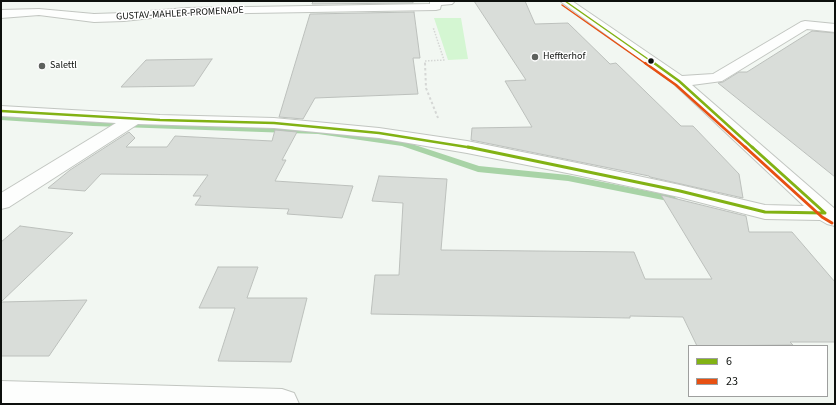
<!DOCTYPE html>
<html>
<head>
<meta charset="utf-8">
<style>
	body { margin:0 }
	#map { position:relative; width:836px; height:405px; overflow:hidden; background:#f2f7f2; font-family:"Source Sans 3",sans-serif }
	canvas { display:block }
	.frame { position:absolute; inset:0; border:2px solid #0d100d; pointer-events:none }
	.legend { position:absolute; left:688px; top:345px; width:140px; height:52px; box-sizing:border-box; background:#fff; border:1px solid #9e9f9e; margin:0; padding:5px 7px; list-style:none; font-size:12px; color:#0d100d }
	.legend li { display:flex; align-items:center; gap:8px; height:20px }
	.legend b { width:20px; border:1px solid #9e9f9e }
</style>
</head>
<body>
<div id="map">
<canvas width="836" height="405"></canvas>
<div class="frame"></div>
<ul class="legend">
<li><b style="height:5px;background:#82b214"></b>6</li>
<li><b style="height:5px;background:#e75012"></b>23</li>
</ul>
</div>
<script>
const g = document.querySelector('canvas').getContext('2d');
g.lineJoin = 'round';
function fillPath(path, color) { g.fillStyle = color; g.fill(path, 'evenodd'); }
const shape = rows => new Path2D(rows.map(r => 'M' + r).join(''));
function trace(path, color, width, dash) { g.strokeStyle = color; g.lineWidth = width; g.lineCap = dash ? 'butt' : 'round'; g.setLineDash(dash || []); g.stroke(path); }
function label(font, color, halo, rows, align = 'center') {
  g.font = font + ' "Source Sans 3",sans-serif'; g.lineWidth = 3; g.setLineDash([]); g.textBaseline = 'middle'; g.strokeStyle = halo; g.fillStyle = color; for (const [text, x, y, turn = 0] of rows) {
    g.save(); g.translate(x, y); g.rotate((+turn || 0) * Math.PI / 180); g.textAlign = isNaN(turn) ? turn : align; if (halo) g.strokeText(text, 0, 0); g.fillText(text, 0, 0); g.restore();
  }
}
const green = shape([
	[434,18,461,18,468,59,448,60]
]);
const stream = shape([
	[1,116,93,122,318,130,403,141,479,166,568,175,673,196,678,199,673,202,568,181,478,172,402,146,318,134,93,126,1,120,1,116]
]);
const building = shape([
	[313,1,413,1,413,3,312,4,313,1],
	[474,1,525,1,535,24,568,23,610,64,616,63,681,126,693,126,739,174,743,198,650,177,649,176,471,140,472,128,532,127,505,81,526,80,474,1],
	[414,12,420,58,413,58,418,94,315,98,303,119,279,117,310,14,414,12],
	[812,31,835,33,835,177,718,83,723,82,739,72,747,72,812,31],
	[212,59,194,86,121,87,146,60,212,59],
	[275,130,297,132,282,160,286,160,275,181,353,186,342,218,287,214,289,209,195,205,201,196,193,196,208,175,101,174,85,191,48,188,70,170,129,132,135,138,126,147,167,147,175,136,272,141,275,130],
	[379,176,447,179,441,250,634,252,645,279,712,279,661,195,746,216,749,232,792,232,835,282,835,342,790,342,793,345,697,346,683,317,630,316,630,318,371,314,375,275,399,275,403,203,372,201,379,176],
	[20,226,73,233,1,302,87,300,49,356,1,356,1,242,20,226],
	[218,267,258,267,247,298,307,298,291,362,218,361,235,308,199,308,218,267]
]);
const pathFar1 = shape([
	[425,64,425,61,444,60,433,27]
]);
const path = shape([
	[425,63,426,88,438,118]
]);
const minor = shape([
	[430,1,454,2,452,4,441,5,440,9,436,10,187,14,124,21,94,22,39,15,1,18,1,10,39,9,94,14,124,13,187,8,430,4,430,1],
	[560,1,572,1,682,76,713,74,801,22,805,21,835,24,835,32,807,29,722,81,692,85,835,209,835,226,827,224,820,220,765,219,679,197,577,175,467,153,379,138,274,128,138,124,9,207,1,209,1,193,116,123,1,116,1,106,160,115,274,118,379,128,467,141,577,163,680,185,765,205,804,206,674,84,560,1],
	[1,381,282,389,294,393,299,404,1,404,1,381]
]);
const bus1Far2 = shape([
	[565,1,655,64]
]);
const bus1Far1 = shape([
	[654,63,679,81,753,148],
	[1,111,160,120,274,123,379,133,473,148]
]);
const bus1 = shape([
	[468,147,680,191,765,212,825,213],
	[752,147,825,213]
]);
const bus2Far2 = shape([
	[562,5,646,64]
]);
const bus2Far1 = shape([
	[645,63,676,85,746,148]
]);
const bus2 = shape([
	[745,147,822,217,832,223]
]);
const markers = [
	[535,57,4,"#5d615d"],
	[651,61,3.5,"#0d100d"],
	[42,66,4,"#5d615d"]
];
const farStreetnames = [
	["GUSTAV-MAHLER-PROMENADE",180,14,-3]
];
const farPoinames = [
	["Heffterhof",543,57],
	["Salettl",50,66]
];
fillPath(green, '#d4f6d2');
fillPath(stream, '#a8d3a6');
fillPath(building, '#d9ddd9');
trace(building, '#bcc0bc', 1);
trace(minor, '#c2c6c1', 2);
trace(pathFar1, '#d5d7d5', 1.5, [1.5, 1.5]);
trace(path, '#d5d7d5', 2, [2.5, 2.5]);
fillPath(minor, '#fdfefd');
trace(bus1Far2, '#82b214', 1.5);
trace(bus1Far1, '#82b214', 2.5);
trace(bus1, '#82b214', 3);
trace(bus2Far2, '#e75012', 1.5);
trace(bus2Far1, '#e75012', 2.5);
trace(bus2, '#e75012', 3);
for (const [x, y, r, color] of markers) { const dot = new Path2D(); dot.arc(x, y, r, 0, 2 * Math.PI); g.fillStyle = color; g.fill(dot); trace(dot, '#fff', 1.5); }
label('10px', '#0d100d', '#fff', farStreetnames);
label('10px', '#0d100d', '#fff', farPoinames, 'left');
</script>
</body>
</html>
